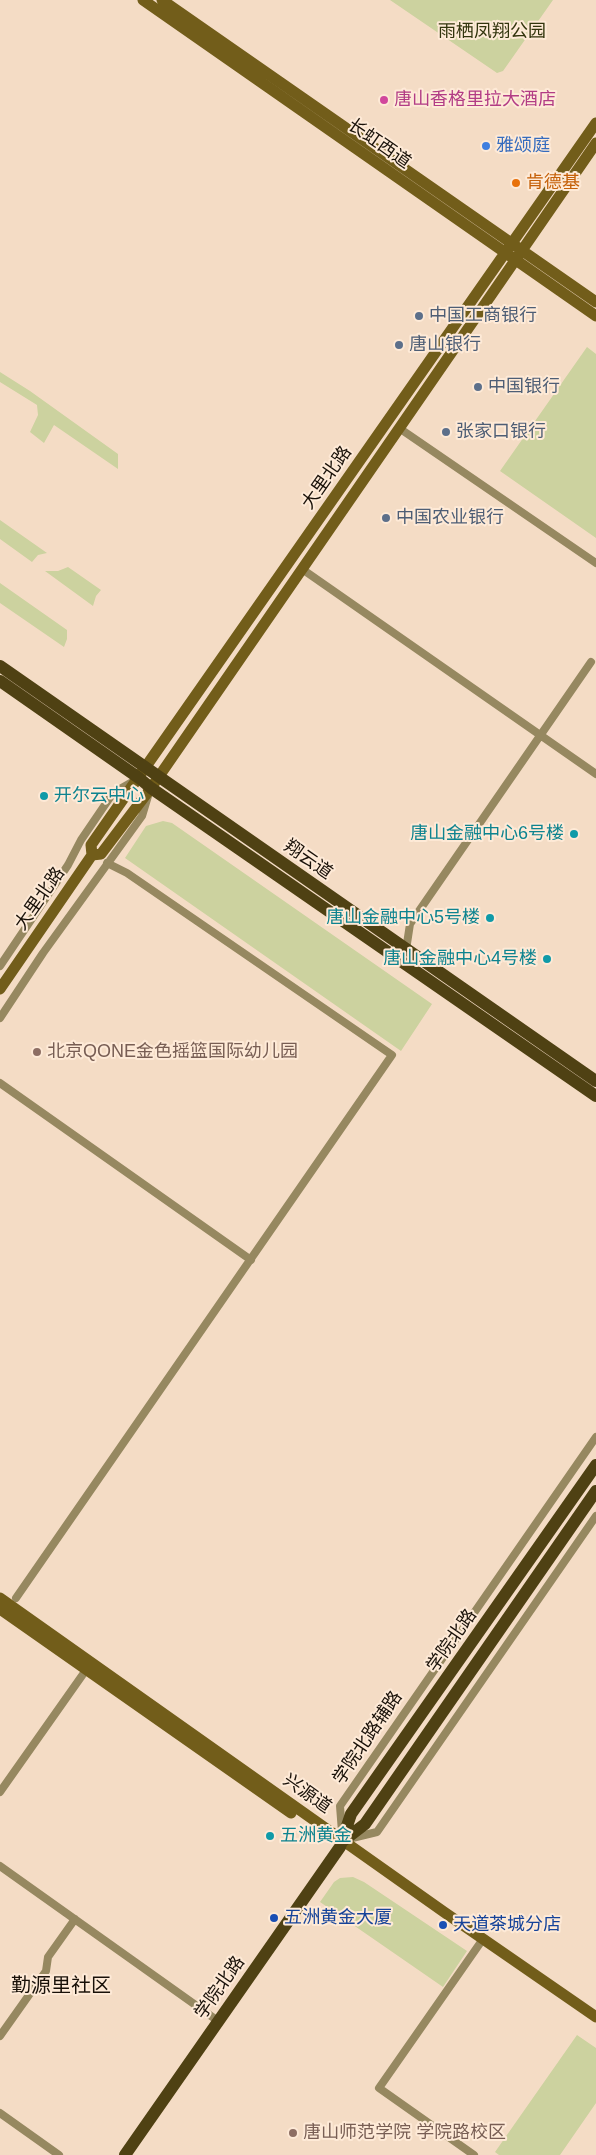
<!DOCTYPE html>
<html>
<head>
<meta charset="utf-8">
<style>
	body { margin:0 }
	canvas { display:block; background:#f4dcc5 }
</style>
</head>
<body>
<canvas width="596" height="2155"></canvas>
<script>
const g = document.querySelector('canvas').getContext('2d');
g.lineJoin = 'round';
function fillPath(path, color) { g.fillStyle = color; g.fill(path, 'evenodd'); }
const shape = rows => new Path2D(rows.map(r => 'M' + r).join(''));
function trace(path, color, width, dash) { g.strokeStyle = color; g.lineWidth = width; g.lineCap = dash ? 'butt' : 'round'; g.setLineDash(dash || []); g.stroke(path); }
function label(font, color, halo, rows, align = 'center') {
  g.font = font + ' Arial,"Noto Sans SC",sans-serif'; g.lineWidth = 4; g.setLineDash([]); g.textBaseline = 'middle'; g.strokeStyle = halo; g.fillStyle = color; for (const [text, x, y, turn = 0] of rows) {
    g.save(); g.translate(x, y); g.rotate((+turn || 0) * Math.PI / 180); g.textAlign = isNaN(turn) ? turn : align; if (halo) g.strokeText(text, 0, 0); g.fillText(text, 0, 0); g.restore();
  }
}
const green = shape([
	[390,0,553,0,503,71,497,73],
	[587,347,596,354,596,538,500,471],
	[0,372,30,391,118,454,118,469,54,425,44,443,30,432,38,415,37,405,0,382],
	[0,520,47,553,38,555,32,562,0,539],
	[68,567,101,590,96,596,93,606,45,571,58,571],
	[0,583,67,630,67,639,64,647,0,603],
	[163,821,172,823,432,1004,401,1051,125,858,146,826],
	[353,1877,364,1882,467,1951,443,1987,320,1902,334,1882,340,1878],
	[577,2035,596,2048,596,2103,560,2155,499,2155,495,2152]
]);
const minor = shape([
	[399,428,596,563],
	[302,569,596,774],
	[406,950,410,924,591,662],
	[0,966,68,865,81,840,113,793,134,781],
	[0,1018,43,953,142,816,148,796],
	[0,1083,251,1260],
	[16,1598,392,1055,127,873,107,863],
	[0,1792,86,1670],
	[342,1832,340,1806,596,1437],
	[348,1839,377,1832,596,1516],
	[0,1866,218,2021],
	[0,2036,46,1971,48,1957,75,1919],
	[0,2113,59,2155],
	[474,2155,379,2088,483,1939]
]);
const secondary = shape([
	[143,0,596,316],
	[162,0,596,302],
	[92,855,101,854,151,788,596,143],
	[0,989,92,855,91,845,596,123],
	[0,1598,444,1912,596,2017],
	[0,1609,291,1813]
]);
const primary = shape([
	[0,666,596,1081],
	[0,681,139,778,151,788,596,1096],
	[343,1841,365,1824,596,1491],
	[125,2155,340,1847,351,1814,596,1465]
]);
const markers = [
	[384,100,5,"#d1479c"],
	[486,146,5,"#3f7fe0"],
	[516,183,5,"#e8710a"],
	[419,316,5,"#5c6f8a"],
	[399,345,5,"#5c6f8a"],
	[478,387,5,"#5c6f8a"],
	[446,432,5,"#5c6f8a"],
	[386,518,5,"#5c6f8a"],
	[44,796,5,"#0f9aa8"],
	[574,834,5,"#0f9aa8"],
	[490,918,5,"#0f9aa8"],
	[547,959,5,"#0f9aa8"],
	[37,1052,5,"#8d6e63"],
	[270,1836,5,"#0f9aa8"],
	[274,1918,5,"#1a4fb4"],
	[443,1925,5,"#1a4fb4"],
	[293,2133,5,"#8d6e63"]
];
const parkNames = [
	["雨栖凤翔公园",492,32]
];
const hotelNames = [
	["唐山香格里拉大酒店",394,100]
];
const streetNames = [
	["长虹西道",379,144,35],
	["大里北路",327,478,-55],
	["翔云道",308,860,35],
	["大里北路",40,899,-55],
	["学院北路",452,1641,-55],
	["学院北路辅路",368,1738,-56],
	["兴源道",307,1794,35],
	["学院北路",220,1988,-55]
];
const shopNames = [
	["雅颂庭",496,146]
];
const foodNames = [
	["肯德基",526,183]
];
const serviceNames = [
	["中国工商银行",429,316],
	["唐山银行",409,345],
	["中国银行",488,387],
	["张家口银行",456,432],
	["中国农业银行",396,518]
];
const cultureNames = [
	["开尔云中心",54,796,"left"],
	["唐山金融中心6号楼",564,834],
	["唐山金融中心5号楼",480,918],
	["唐山金融中心4号楼",537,959],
	["五洲黄金",280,1836,"left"]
];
const educationNames = [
	["北京QONE金色摇篮国际幼儿园",47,1052],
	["唐山师范学院 学院路校区",303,2133]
];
const transitNames = [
	["五洲黄金大厦",284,1918],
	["天道茶城分店",453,1925]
];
const quarterNames = [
	["勤源里社区",61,1986]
];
fillPath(green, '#ccd29f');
trace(minor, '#968860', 8);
trace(secondary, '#725d1a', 11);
trace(primary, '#4f4113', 12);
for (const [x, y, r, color] of markers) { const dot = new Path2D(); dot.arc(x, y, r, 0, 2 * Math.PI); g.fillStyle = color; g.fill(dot); trace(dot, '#feead7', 2); }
label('18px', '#32350d', '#feead7', parkNames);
label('18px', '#b23c85', '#feead7', hotelNames, 'left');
label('18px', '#181008', '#feead7', streetNames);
label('18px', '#366cbe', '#feead7', shopNames, 'left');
label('18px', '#c56008', '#feead7', foodNames, 'left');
label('18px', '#4e5e75', '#feead7', serviceNames, 'left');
label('18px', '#0d838f', '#feead7', cultureNames, 'right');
label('18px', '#785e54', '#feead7', educationNames, 'left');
label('18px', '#164399', '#feead7', transitNames, 'left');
label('20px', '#181008', '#feead7', quarterNames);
</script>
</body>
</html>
